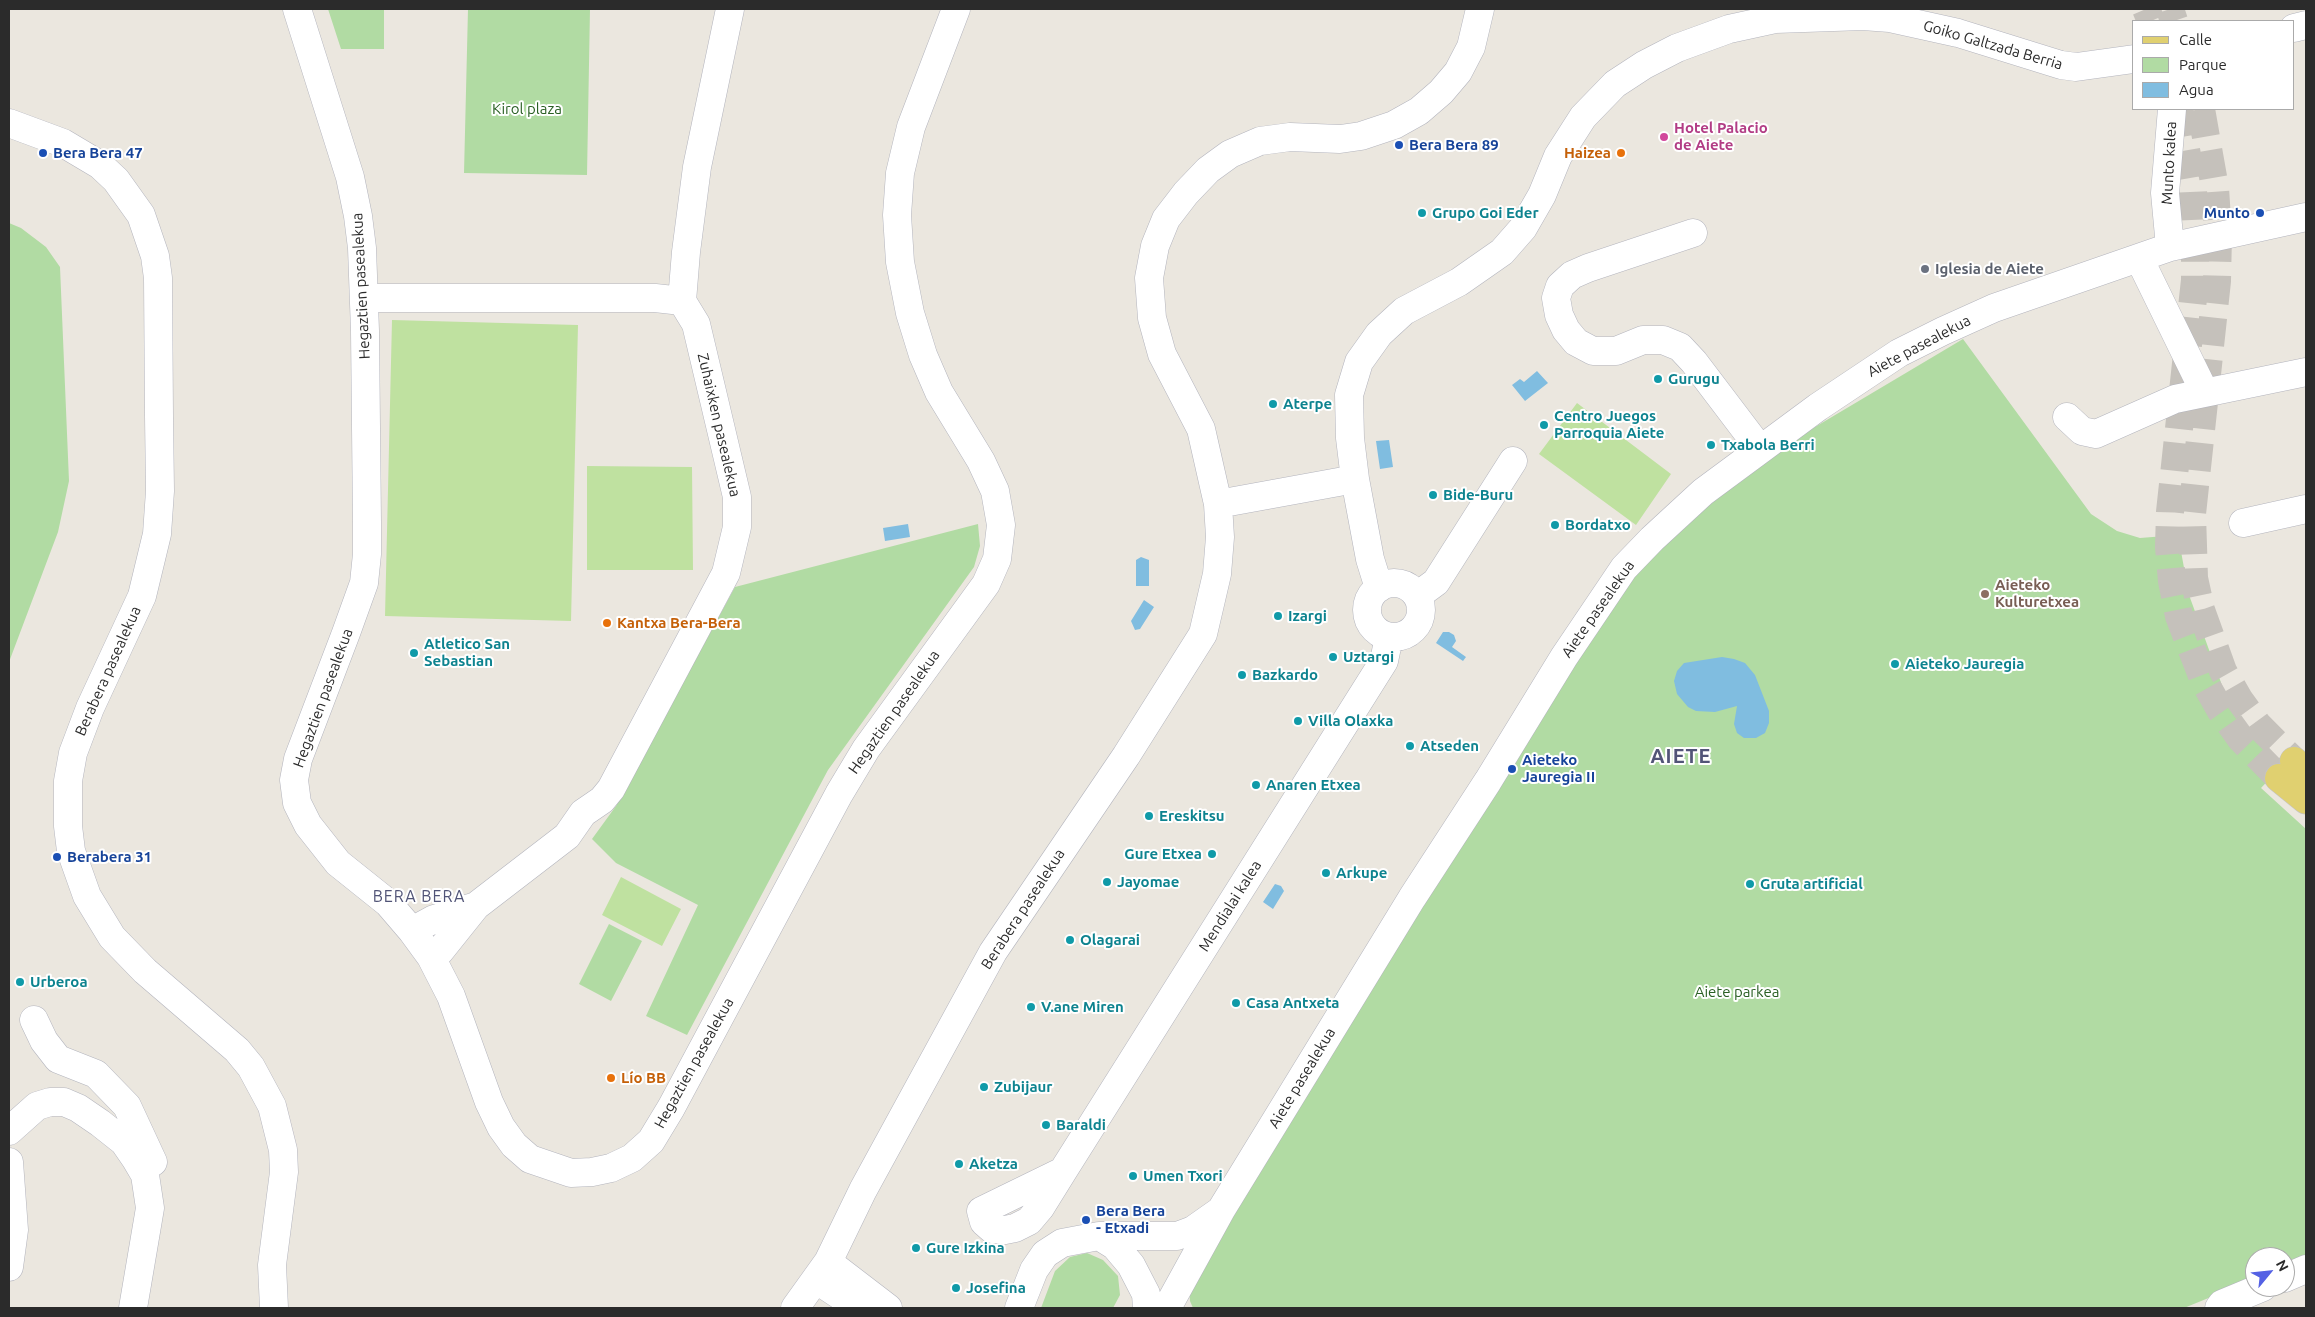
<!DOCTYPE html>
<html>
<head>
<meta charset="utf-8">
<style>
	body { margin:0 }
	#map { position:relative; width:2315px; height:1317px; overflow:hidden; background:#ebe7df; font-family:Ubuntu,sans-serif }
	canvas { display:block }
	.frame { position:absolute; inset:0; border:10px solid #2b2b2b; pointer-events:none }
	.legend { position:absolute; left:2132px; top:20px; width:162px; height:90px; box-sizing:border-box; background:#fff; border:1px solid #aaa; margin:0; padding:6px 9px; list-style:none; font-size:15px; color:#2b2b2b }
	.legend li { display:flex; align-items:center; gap:10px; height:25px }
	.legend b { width:25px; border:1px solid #aaa }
	.north { position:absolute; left:2245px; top:1247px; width:50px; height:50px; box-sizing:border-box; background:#fff; border:1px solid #aaa; border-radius:50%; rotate:62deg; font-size:14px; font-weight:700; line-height:20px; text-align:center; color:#2b2b2b }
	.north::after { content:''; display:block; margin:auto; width:18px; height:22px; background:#5461e4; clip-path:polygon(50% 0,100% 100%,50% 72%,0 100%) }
</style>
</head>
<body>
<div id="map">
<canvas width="2315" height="1317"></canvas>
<div class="frame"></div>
<ul class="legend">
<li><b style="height:6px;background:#e0d070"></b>Calle</li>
<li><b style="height:14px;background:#b1dba3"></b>Parque</li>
<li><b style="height:14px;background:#80bde0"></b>Agua</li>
</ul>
<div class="north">N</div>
</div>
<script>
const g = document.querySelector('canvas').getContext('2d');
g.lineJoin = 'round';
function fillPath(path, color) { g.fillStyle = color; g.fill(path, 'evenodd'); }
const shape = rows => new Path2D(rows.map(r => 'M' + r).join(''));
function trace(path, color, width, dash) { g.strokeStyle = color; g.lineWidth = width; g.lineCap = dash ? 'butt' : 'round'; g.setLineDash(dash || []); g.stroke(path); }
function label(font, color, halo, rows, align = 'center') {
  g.font = font + ' Ubuntu,sans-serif'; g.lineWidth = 4; g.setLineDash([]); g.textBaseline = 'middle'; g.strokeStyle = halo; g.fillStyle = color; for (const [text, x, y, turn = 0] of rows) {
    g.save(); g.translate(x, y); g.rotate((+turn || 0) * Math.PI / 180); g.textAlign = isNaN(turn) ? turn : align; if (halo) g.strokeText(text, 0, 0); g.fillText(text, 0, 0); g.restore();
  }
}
const green = shape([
	[328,9,384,9,384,49,341,49],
	[468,9,590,9,587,175,464,173],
	[9,223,21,228,46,247,60,267,69,481,58,532,9,662],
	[1963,339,2091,514,2117,531,2140,538,2178,535,2189,595,2227,699,2280,768,2261,788,2306,829,2306,1257,2285,1266,2285,1257,2255,1257,2255,1279,2184,1308,1193,1308,1190,1301,1189,1285,1595,618,1657,545,1778,449],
	[978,524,980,546,974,567,828,770,687,1035,646,1016,698,905,616,863,592,839,616,806,735,587],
	[609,924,642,941,611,1001,579,984],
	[1087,1253,1103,1260,1118,1276,1120,1295,1113,1308,1041,1308,1055,1271,1070,1257]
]);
const pitch = shape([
	[392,320,578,325,571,621,385,616],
	[1577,403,1671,474,1636,525,1539,454],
	[587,466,692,467,693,570,587,570],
	[621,877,681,909,662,946,602,915]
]);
const water = shape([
	[1537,371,1548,383,1525,401,1512,385,1520,379,1524,382],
	[1389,440,1393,467,1380,469,1376,441],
	[908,524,910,537,885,541,883,528],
	[1141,557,1149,560,1149,586,1136,586,1136,560],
	[1144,600,1154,607,1140,629,1135,630,1131,621],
	[1443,632,1449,632,1454,635,1456,641,1452,647,1466,657,1463,661,1436,643],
	[1722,657,1734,659,1745,663,1755,675,1769,711,1769,723,1765,733,1756,738,1744,738,1737,733,1734,724,1737,706,1715,712,1696,711,1688,707,1677,694,1674,681,1677,671,1684,663],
	[1275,884,1281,886,1284,891,1273,909,1263,902]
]);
const majorTunnel = shape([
	[2146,9,2151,21],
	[2170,9,2174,21],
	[2179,109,2193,190,2195,235,2195,280,2170,512,2169,547,2172,581,2179,616,2204,681,2221,711,2241,739,2279,778],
	[2201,109,2215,188,2218,235,2217,281,2192,514,2194,578,2201,610,2223,671,2239,699,2258,725,2294,761]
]);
const minor = shape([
	[297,9,350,177,358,216,362,248,365,331,367,523,367,554,364,583,346,633,298,759,294,780,297,803,308,825,338,863,388,903,412,931,431,957,451,996,489,1102,501,1127,514,1145,530,1159,571,1173,592,1172,611,1168,632,1158,651,1141,671,1108,839,794,866,749,986,584,997,559,1001,525,995,491,981,461,939,392,923,355,910,313,900,262,897,215,900,173,911,127,956,9],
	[2294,28,2306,25],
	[9,123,63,143,100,165,116,180,141,215,155,256,158,278,159,416,160,491,157,534,142,596,90,708,73,753,68,781,68,826,71,851,87,896,112,937,145,971,237,1050,251,1067,272,1106,283,1150,284,1172,272,1265,274,1308],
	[1693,233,1588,268,1572,275,1560,286,1556,298,1559,315,1566,330,1576,342,1593,351,1616,351,1643,340,1663,340,1680,347,1694,362,1760,449],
	[2170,247,2165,193,2172,109],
	[2139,258,2205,393],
	[364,298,655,298,682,301],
	[2067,417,2082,431,2096,434,2175,399,2306,372],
	[1218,504,1355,479],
	[2243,523,2306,509],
	'1367 610a27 27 0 1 1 54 0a27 27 0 1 1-54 0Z',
	[1379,588,1370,559,1355,479,1350,438,1349,395,1359,362,1379,334,1404,311,1459,282,1502,252,1523,228,1542,195,1558,156,1583,117,1615,84,1644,65,1677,48,1729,29,1775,19,1863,16,1890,18,1958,33,2061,65,2076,67,2134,59],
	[1417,596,1436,582,1513,461],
	[412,931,434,919,476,906],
	[431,957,440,951,476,906,567,836,583,813,602,800,611,789,726,573,737,527,737,497,696,324,682,301,686,252,697,167,730,9],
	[34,1020,44,1041,58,1059,96,1074,127,1106,153,1162],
	[9,1131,37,1106,50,1102,64,1102,78,1108,100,1123,124,1142,135,1158,145,1175,150,1208,133,1308],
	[9,1162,14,1230,9,1267],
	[1063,1171,981,1211,984,1222,992,1229,1005,1230,1015,1228,1029,1221,1040,1208,1063,1171,1384,661,1389,637],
	[1099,1236,1115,1246,1131,1265,1146,1294,1147,1308],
	[828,1262,888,1308],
	[2285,1278,2306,1269],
	[817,1280,859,1308],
	[795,1308,828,1262,863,1190,993,952,1126,756,1203,634,1217,574,1220,537,1218,504,1201,429,1162,354,1152,318,1149,278,1155,246,1166,219,1186,193,1208,170,1230,154,1260,141,1290,137,1340,139,1361,136,1394,125,1419,111,1441,92,1458,72,1471,47,1480,9],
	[1019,1308,1034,1270,1045,1254,1062,1243,1099,1236,1177,1236,1193,1230,1220,1211],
	[1167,1308,1221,1210,1412,898,1488,781,1564,657,1624,568,1652,539,1703,492,1818,407,1899,353,1943,331,1994,308,2170,247,2306,217],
	[2219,1308,2222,1304,2263,1287]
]);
const major = shape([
	[2294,761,2306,772],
	[2279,778,2306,800]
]);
const markers = [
	[1664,137,5,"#d1479c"],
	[1399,145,5,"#1a4fb4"],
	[43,153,5,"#1a4fb4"],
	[1621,153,5,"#e8710a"],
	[1422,213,5,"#0f9aa8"],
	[2260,213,5,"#1a4fb4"],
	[1925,269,5,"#6b7280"],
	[1658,379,5,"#0f9aa8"],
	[1273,404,5,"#0f9aa8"],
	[1544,425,5,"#0f9aa8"],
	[1711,445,5,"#0f9aa8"],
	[1433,495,5,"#0f9aa8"],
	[1555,525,5,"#0f9aa8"],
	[1985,594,5,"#8d6e63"],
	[1278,616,5,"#0f9aa8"],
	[607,623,5,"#e8710a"],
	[414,653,5,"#0f9aa8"],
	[1333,657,5,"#0f9aa8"],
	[1895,664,5,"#0f9aa8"],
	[1242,675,5,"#0f9aa8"],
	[1298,721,5,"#0f9aa8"],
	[1410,746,5,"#0f9aa8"],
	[1512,769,5,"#1a4fb4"],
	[1256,785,5,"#0f9aa8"],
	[1149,816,5,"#0f9aa8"],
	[1212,854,5,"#0f9aa8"],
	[57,857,5,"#1a4fb4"],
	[1326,873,5,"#0f9aa8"],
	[1107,882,5,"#0f9aa8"],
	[1750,884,5,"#0f9aa8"],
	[1070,940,5,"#0f9aa8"],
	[20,982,5,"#0f9aa8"],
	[1236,1003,5,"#0f9aa8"],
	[1031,1007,5,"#0f9aa8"],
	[611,1078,5,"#e8710a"],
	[984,1087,5,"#0f9aa8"],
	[1046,1125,5,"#0f9aa8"],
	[959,1164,5,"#0f9aa8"],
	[1133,1176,5,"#0f9aa8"],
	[1086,1220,5,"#1a4fb4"],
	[916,1248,5,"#0f9aa8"],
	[956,1288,5,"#0f9aa8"]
];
const streetNames = [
	["Goiko Galtzada Berria",1993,45,16],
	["Munto kalea",2169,163,-87],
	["Hegaztien pasealekua",361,286,-93],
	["Aiete pasealekua",1919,346,-28],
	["Zuhaixken pasealekua",719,425,77],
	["Aiete pasealekua",1598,609,-55],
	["Berabera pasealekua",108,671,-66],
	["Hegaztien pasealekua",323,698,-70],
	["Hegaztien pasealekua",894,712,-55],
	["Mendialai kalea",1230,906,-58],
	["Berabera pasealekua",1023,909,-57],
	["Hegaztien pasealekua",694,1063,-61],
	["Aiete pasealekua",1302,1078,-59]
];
const parkNames = [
	["Kirol plaza",527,109],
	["Aiete parkea",1737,992]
];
const hotelNames = [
	["Hotel Palacio",1674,128],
	["de Aiete",1674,145]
];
const transitNames = [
	["Bera Bera 89",1409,145],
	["Bera Bera 47",53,153],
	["Munto",2250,213,"right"],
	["Aieteko",1522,760],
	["Jauregia II",1522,777],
	["Berabera 31",67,857],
	["Bera Bera",1096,1211],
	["- Etxadi",1096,1228]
];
const foodNames = [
	["Haizea",1611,153,"right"],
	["Kantxa Bera-Bera",617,623],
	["Lío BB",621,1078]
];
const cultureNames = [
	["Grupo Goi Eder",1432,213],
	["Gurugu",1668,379],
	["Aterpe",1283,404],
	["Centro Juegos",1554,416],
	["Parroquia Aiete",1554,433],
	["Txabola Berri",1721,445],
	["Bide-Buru",1443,495],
	["Bordatxo",1565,525],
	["Izargi",1288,616],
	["Atletico San",424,644],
	["Sebastian",424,661],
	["Uztargi",1343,657],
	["Aieteko Jauregia",1905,664],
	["Bazkardo",1252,675],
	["Villa Olaxka",1308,721],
	["Atseden",1420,746],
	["Anaren Etxea",1266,785],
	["Ereskitsu",1159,816],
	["Gure Etxea",1202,854,"right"],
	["Arkupe",1336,873],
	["Jayomae",1117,882],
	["Gruta artificial",1760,884],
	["Olagarai",1080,940],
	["Urberoa",30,982],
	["Casa Antxeta",1246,1003],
	["V.ane Miren",1041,1007],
	["Zubijaur",994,1087],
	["Baraldi",1056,1125],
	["Aketza",969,1164],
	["Umen Txori",1143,1176],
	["Gure Izkina",926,1248],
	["Josefina",966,1288]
];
const worshipNames = [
	["Iglesia de Aiete",1935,269]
];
const educationNames = [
	["Aieteko",1995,585],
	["Kulturetxea",1995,602]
];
const neighbourhoodNames = [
	["BERA BERA",419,897]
];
const districtNames = [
	["AIETE",1681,756]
];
fillPath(green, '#b1dba3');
fillPath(pitch, '#bfe1a0');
fillPath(water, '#80bde0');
trace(majorTunnel, '#c5c1bb', 28, [28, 14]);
trace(minor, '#b3b4bd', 29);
trace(major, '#c4c4c4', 29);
trace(minor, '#fff', 28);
trace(major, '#e0d070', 28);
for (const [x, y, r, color] of markers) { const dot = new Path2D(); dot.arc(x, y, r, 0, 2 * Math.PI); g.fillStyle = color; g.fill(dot); trace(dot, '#fff', 2); }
label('15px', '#2b2b2b', '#fff', streetNames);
label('15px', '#2a6024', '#fff', parkNames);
label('bold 15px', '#b23c85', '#fff', hotelNames, 'left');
label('bold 15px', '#164399', '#fff', transitNames, 'left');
label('bold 15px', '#c56008', '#fff', foodNames, 'left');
label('bold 15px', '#0d838f', '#fff', cultureNames, 'left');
label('bold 15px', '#5b616d', '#fff', worshipNames, 'left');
label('bold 15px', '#785e54', '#fff', educationNames, 'left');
g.letterSpacing = '1px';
label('16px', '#515477', '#fff', neighbourhoodNames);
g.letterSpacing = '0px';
g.letterSpacing = '1px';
label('bold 20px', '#515477', '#fff', districtNames);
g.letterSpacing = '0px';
</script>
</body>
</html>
